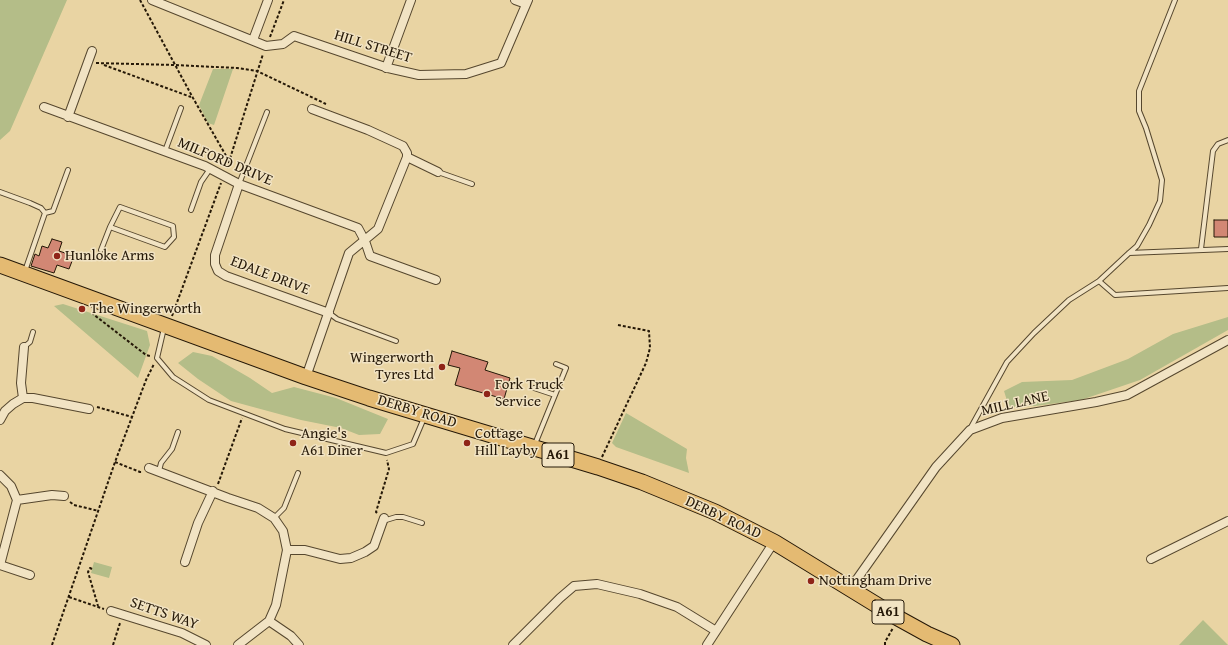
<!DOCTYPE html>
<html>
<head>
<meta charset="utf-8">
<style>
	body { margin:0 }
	canvas { display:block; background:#e9d4a3 }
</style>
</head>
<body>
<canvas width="1228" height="645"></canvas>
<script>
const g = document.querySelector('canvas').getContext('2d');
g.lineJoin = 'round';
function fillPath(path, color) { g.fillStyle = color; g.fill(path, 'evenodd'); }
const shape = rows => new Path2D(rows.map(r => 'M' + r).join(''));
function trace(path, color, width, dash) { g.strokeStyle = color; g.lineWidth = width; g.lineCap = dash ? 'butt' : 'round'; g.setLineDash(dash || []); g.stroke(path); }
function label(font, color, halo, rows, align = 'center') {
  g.font = font + ' "Gentium Book Plus",serif'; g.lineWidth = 3; g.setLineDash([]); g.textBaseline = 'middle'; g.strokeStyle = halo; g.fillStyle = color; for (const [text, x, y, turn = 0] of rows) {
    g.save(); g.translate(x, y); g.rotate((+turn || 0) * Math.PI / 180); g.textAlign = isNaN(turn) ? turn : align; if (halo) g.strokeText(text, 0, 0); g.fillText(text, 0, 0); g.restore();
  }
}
const green = shape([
	[0,0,67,0,10,131,0,140],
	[213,69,233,69,214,125,208,123,199,105],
	[63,304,147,331,150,345,138,378,54,306],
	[1228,317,1228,330,1140,380,1081,400,1035,406,1009,407,1004,391,1022,382,1072,380,1128,359,1173,334],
	[193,352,212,356,250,378,272,393,294,387,336,398,388,419,380,434,359,435,341,428,301,420,231,401,198,379,178,363],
	[626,413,687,449,686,458,689,473,616,447,612,443],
	[94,562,112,567,109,578,91,573],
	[1203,620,1228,645,1179,645]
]);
const building = shape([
	[1214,220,1228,220,1228,237,1214,237,1214,220],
	[52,239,62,242,59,251,74,256,69,269,57,265,54,273,31,266,35,254,39,256,42,246,48,248,52,239],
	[452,351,488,362,485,370,510,378,504,399,455,385,460,368,448,365,452,351]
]);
const path = shape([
	[140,0,193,98,229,161],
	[270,37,284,0],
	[96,63,175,65,237,68,257,71,326,104],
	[104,65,191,97],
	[227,168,263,54],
	[93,312,93,314,146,355,150,356],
	[172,316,221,183],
	[97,407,132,417],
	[602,457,646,363,650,348,649,331,618,325],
	[115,462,140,472,142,472],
	[218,484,242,418],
	[70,502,74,505,99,511],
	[377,513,376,512,389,469,387,460],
	[92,569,90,568,88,572,98,606],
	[69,597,104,609],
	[52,645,115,462,146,380,154,364],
	[113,645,120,623],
	[885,645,885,642,893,628]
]);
const lane = shape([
	[165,151,181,108],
	[438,172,472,184],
	[239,184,267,112],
	[0,192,30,203,41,208,45,213],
	[191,210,201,182,210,169],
	[45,213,53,211,68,170],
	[1201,249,1213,151,1218,144,1228,140],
	[101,250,110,227,120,207,173,226,174,237,165,247,110,227],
	[1129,253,1228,249],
	[25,271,45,213],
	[1099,281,1115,295,1228,288],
	[329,313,337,319,396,341],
	[164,328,157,358,173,377,209,400,285,429,386,453,413,444,424,418],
	[24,347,30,342,33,332],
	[534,388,555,395],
	[970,429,1007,362,1034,333,1069,300,1099,281,1129,253,1137,246,1149,225,1160,201,1162,180,1146,128,1139,111,1139,91,1175,0],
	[535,444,566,368,556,364],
	[159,471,161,463,172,449,178,432],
	[274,518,284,508,298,473],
	[383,521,396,517,403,517,422,523]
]);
const street = shape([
	[152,0,266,46,283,44,294,36,388,68,419,75,466,74,501,63,528,0],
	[515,0,526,4],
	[253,40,268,0],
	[386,68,411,0],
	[44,107,205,166,239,184,358,228,365,241,370,256,436,280],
	[68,117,92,51],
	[407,157,438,172],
	[239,184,215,255,215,264,218,271,226,276,329,313],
	[306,377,349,253,378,229,407,157,407,153,403,146,368,130,312,109],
	[23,398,21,383,24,347],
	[0,420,5,411,13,404,23,398,33,398,89,409],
	[149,468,228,498,258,508,274,518,283,531,287,550,276,605,269,621,238,645],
	[0,475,11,486,17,500],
	[287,550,305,550,340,559,351,558,365,552,374,546,384,518],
	[1151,559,1228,521],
	[185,562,198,523,213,491],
	[0,565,17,500,52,495,64,496],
	[0,565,30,575],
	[850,589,936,467,970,430,1002,418,1096,402,1127,395,1228,340],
	[111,611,182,633,206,645],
	[269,621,291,636,299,645],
	[513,645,560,598,574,586,597,584,640,594,677,607,716,631],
	[707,645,774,542]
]);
const highway = shape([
	[0,265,306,377,369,398,598,467,642,482,715,512,774,542,898,618,927,634,952,645]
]);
const markers = [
	[57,256,4,"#8f2418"],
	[82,309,4,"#8f2418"],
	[442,367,4,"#8f2418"],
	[487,394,4,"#8f2418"],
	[293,443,4,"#8f2418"],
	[467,443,4,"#8f2418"],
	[811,581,4,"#8f2418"]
];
const shields = [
	[558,455,32],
	[888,612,32]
];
const shieldNames = [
	["A61",558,455],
	["A61",888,612]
];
const streetNames = [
	["HILL STREET",373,47,17],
	["MILFORD DRIVE",225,162,23],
	["EDALE DRIVE",270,276,21],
	["MILL LANE",1015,404,-13],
	["DERBY ROAD",417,412,17],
	["DERBY ROAD",723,518,25],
	["SETTS WAY",164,614,19]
];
const poiNames = [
	["Hunloke Arms",65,256],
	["The Wingerworth",90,309],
	["Wingerworth",434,358,"right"],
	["Tyres Ltd",434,375,"right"],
	["Fork Truck",495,385],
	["Service",495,402],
	["Angie's",301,434],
	["A61 Diner",301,451],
	["Cottage",475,434],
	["Hill Layby",475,451],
	["Nottingham Drive",819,581]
];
fillPath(green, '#b4bd88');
fillPath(building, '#d28774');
trace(building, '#251807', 1);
trace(lane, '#56472e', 6);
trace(street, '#56472e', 10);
trace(highway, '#251807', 17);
trace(path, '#251807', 2, [3, 2]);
trace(lane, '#f1e3c3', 4);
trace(street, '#f1e3c3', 8);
trace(highway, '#e4ba72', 15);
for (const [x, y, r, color] of markers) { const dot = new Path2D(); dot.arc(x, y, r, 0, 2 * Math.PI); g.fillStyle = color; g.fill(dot); trace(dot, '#f1e3c3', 1.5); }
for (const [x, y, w] of shields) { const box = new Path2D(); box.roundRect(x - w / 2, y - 12, w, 24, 3); g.fillStyle = '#f1e3c3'; g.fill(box); trace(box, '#251807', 1); }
label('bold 14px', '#251807', null, shieldNames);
label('15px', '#251807', '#f1e3c3', streetNames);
label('15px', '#251807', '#f1e3c3', poiNames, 'left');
</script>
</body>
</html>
